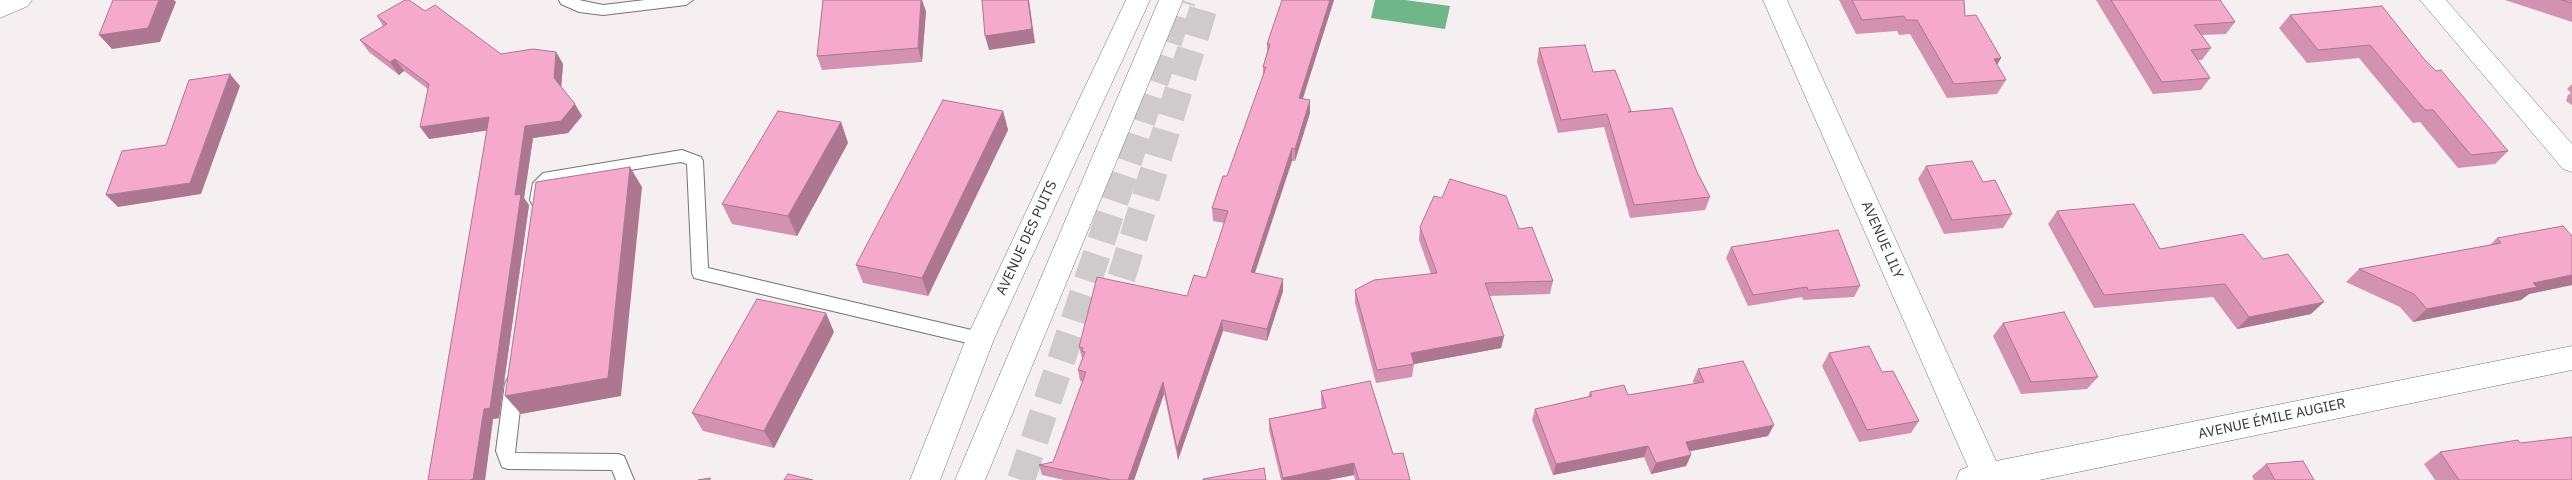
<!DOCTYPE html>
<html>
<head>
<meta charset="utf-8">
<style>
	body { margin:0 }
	canvas { display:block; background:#f5eff1 }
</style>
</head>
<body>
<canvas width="2572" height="480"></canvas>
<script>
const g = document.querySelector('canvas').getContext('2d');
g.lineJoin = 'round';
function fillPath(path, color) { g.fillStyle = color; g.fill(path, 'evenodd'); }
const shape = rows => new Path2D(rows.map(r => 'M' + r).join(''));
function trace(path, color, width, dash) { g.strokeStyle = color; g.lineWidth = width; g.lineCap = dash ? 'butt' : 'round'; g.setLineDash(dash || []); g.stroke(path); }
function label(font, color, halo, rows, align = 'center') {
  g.font = font + ' "IBM Plex Sans",sans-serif'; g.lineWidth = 4.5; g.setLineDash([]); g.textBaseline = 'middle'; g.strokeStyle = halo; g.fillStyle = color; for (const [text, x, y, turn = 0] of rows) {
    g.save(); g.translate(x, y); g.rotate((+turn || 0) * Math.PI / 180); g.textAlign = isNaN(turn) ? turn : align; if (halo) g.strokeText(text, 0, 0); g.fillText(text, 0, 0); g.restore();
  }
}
const water = shape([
	[1375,0,1405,0,1450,6,1445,29,1371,18]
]);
const highwayTunnel = shape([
	[1109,318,1206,0],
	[1021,480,1182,0]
]);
const lane = shape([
	[559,0,579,0,603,5,645,0,693,0,686,5,603,15,579,12,561,4,559,0],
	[682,150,701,157,703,161,708,268,980,332,986,334,989,339,986,344,980,346,694,278,692,273,687,164,681,162,553,182,548,186,544,204,538,206,532,204,530,200,533,183,543,173,682,150],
	[514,375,520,378,523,383,515,453,618,454,624,456,634,480,616,480,612,470,508,469,502,467,496,451,505,383,508,378,514,375]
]);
const street = shape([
	[0,0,32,0,28,6,0,18,0,0],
	[1763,0,1787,0,1996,461,2572,346,2572,370,2039,480,1956,480,1960,470,1968,467,1763,0],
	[2420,0,2446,0,2572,144,2572,172,2563,169,2420,0]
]);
const secondary = shape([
	[1126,0,1150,0,994,339,940,480,910,480,966,339,1126,0],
	[1159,0,1183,0,985,480,955,480,1159,0]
]);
const wall = shape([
	[1282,0,1334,0,1302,99,1310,113,1295,161,1292,161,1255,273,1283,279,1283,291,1267,341,1223,331,1178,460,1164,394,1134,480,1064,480,1042,475,1039,465,1053,462,1083,382,1080,381,1078,370,1082,359,1082,358,1079,347,1187,296,1206,278,1224,223,1213,221,1212,208,1227,176,1263,76,1263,67,1267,52,1267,44],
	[1839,0,1964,0,1965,16,2001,58,1997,65,2006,80,1997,94,1947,98,1910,34,1899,35,1897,31,1856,34],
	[2096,0,2220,0,2235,22,2226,34,2202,35,2211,48,2202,60,2198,60,2210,78,2201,90,2153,94],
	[2505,0,2572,0,2572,22],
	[425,11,501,54,556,52,563,64,561,87,582,116,568,133,533,138,524,198,529,205,499,418,493,419,485,480,428,480,487,130,429,139,428,89,404,71,399,75,369,52,360,40,383,26,377,16],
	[926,11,922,62,822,70,817,56],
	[2290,15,2424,59,2508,151,2495,164,2458,168,2420,122,2413,123,2359,58,2307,63,2279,28],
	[1539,48,1593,72,1631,111,1697,172,1710,197,1705,210,1630,218,1604,127,1558,133,1537,62],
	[2572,84,2572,105,2566,101,2568,95,2571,93,2567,89],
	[1003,111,1008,130,928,296,863,283,856,265],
	[841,122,848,143,797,236,732,224,722,204],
	[1926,166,1983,182,2012,214,2003,228,1944,234,1918,179],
	[2057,211,2160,249,2263,259,2311,314,2237,329,2213,297,2094,308,2048,224],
	[1420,227,1519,229,1553,281,1550,294,1489,296,1504,336,1501,348,1414,364,1412,377,1376,383,1355,303,1355,290,1431,274,1419,240],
	[2572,236,2572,285,2529,294,2521,300,2413,322,2400,307,2346,282,2359,269,2490,245,2497,238],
	[1731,247,1860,286,1854,297,1803,300,1802,297,1748,306,1726,258],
	[2003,323,2098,377,2087,389,2021,394,1993,336],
	[834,332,774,448,703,431,692,413],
	[1829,353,1882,372,1919,421,1911,433,1859,442,1822,366],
	[1698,369,1768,436,1690,451,1691,455,1686,466,1651,474,1644,457,1553,475,1532,420,1535,409,1588,397,1590,392,1628,395,1694,384,1693,381],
	[1321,391,1393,454,1410,480,1355,480,1354,475,1328,480,1281,480,1269,430,1269,419,1322,408,1321,403],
	[2520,443,2572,480,2435,480,2424,464,2440,452],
	[2266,464,2314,480,2254,480,2252,476]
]);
const shadedWall = shape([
	[159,0,174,0,176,2,160,42,112,49,99,35],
	[921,0,922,0,926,11,922,62,918,48],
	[1028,0,1029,0,1035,43,989,50,985,36],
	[1330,0,1334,0,1299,111,1299,98],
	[556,52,563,64,561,90,554,78],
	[2001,58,1993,72,1994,59],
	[395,59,404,71,399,75,390,62],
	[230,74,240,86,201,194,118,207,106,195,190,183],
	[1310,100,1310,113,1295,161,1295,149],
	[575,104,582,116,568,133,533,138,524,198,529,205,499,418,493,419,485,480,470,480,525,126],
	[1003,111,1008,130,928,296,922,278],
	[489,117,497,129,429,139,420,127],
	[841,122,848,143,797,236,788,216],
	[1292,148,1292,161,1251,284,1251,272],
	[630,167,642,187,621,396,521,414,505,396],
	[2572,275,2572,285,2529,294,2521,300,2413,322,2427,309,2533,283],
	[1283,279,1283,291,1267,341,1267,329],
	[2324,302,2311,314,2237,329,2249,317],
	[826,313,834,332,774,448,764,431],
	[1222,320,1223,331,1178,460,1177,449],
	[1504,336,1501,348,1409,365,1411,353],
	[1163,382,1164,394,1134,480,1128,480],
	[1774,425,1768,436,1681,453,1686,442],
	[1648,446,1644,457,1553,475,1556,464],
	[1691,455,1686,466,1651,474,1656,463],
	[1354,463,1354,475,1328,480,1283,480,1283,478]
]);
const building = shape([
	[113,0,159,0,148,28,99,35,113,0],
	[405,0,409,0,425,11,435,5,501,54,533,49,556,52,554,78,575,104,561,121,525,126,515,195,521,194,490,408,484,409,473,479,470,480,428,480,489,117,420,127,429,84,395,59,390,62,360,40,387,24,377,16,405,0],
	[823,0,921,0,918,48,817,56,823,0],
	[982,0,1028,0,1032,29,985,36,982,0],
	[1282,0,1330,0,1299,98,1310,100,1295,149,1292,148,1251,272,1283,279,1267,329,1222,320,1177,449,1163,382,1128,480,1112,480,1039,465,1053,462,1086,372,1078,370,1085,352,1082,351,1083,348,1079,347,1097,277,1187,296,1194,275,1206,278,1228,211,1212,208,1223,176,1227,176,1266,67,1263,67,1270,44,1267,44,1282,0],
	[1852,0,1964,0,1965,16,1976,15,2001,58,1994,59,2006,80,1954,84,1917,20,1906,20,1904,16,1862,20,1852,0],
	[2111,0,2220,0,2235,22,2194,25,2211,48,2191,50,2210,78,2162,82,2111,0],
	[2562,0,2572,0,2572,3,2562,0],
	[2382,6,2424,59,2436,71,2441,70,2508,151,2471,155,2433,110,2425,110,2370,45,2318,50,2290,15,2382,6],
	[1585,45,1593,72,1615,70,1631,111,1628,112,1672,108,1697,172,1710,197,1634,205,1607,114,1561,120,1539,48,1585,45],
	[230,74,190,183,106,195,122,151,166,145,189,80,230,74],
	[943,100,1003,111,922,278,856,265,943,100],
	[778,111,841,122,788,216,722,204,778,111],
	[1972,161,1983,182,1995,180,2012,214,1952,220,1926,166,1972,161],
	[630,167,608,378,505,396,536,182,630,167],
	[1450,179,1506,196,1519,229,1532,227,1553,281,1485,283,1504,336,1411,353,1414,364,1377,370,1355,290,1374,280,1437,273,1420,227,1434,196,1442,198,1450,179],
	[2134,204,2160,249,2243,234,2263,259,2288,254,2324,302,2249,317,2225,284,2104,295,2057,211,2134,204],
	[2563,226,2572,236,2572,275,2533,283,2537,287,2427,309,2414,294,2359,269,2501,243,2497,238,2563,226],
	[1838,230,1860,286,1808,290,1807,287,1753,295,1731,247,1838,230],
	[757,299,826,313,764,431,692,413,757,299],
	[2064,312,2098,377,2031,382,2003,323,2064,312],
	[1869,346,1882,372,1893,371,1919,421,1867,430,1829,353,1869,346],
	[1743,361,1774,425,1686,442,1691,455,1656,463,1648,446,1556,464,1535,409,1592,396,1590,392,1624,385,1628,395,1704,382,1698,369,1743,361],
	[1370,381,1393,454,1403,453,1410,480,1359,480,1354,463,1283,478,1269,419,1326,408,1321,391,1370,381],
	[2572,437,2572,480,2459,480,2440,452,2518,440,2520,443,2572,437],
	[2303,461,2314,480,2275,480,2266,464,2303,461],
	[1264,468,1266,480,1203,480,1203,479,1264,468],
	[788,474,813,480,784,480,788,474],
	[710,478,710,480,698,480,710,478]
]);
const streetNames = [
	["AVENUE DES PUITS",1027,238,-65],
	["AVENUE LILY",1882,240,66],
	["AVENUE ÉMILE AUGIER",2272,419,-12]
];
fillPath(water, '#6fb689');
trace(highwayTunnel, '#cfcacb', 28, [28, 14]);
trace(lane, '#777274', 2);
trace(street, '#777274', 1);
trace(secondary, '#777274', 1);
fillPath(lane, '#fff');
fillPath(street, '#fff');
fillPath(secondary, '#fff');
fillPath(wall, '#d392af');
fillPath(shadedWall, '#ac778f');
fillPath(building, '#f5aacc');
trace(building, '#ac778f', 1);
label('14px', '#363435', '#fffefe', streetNames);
</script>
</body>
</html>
